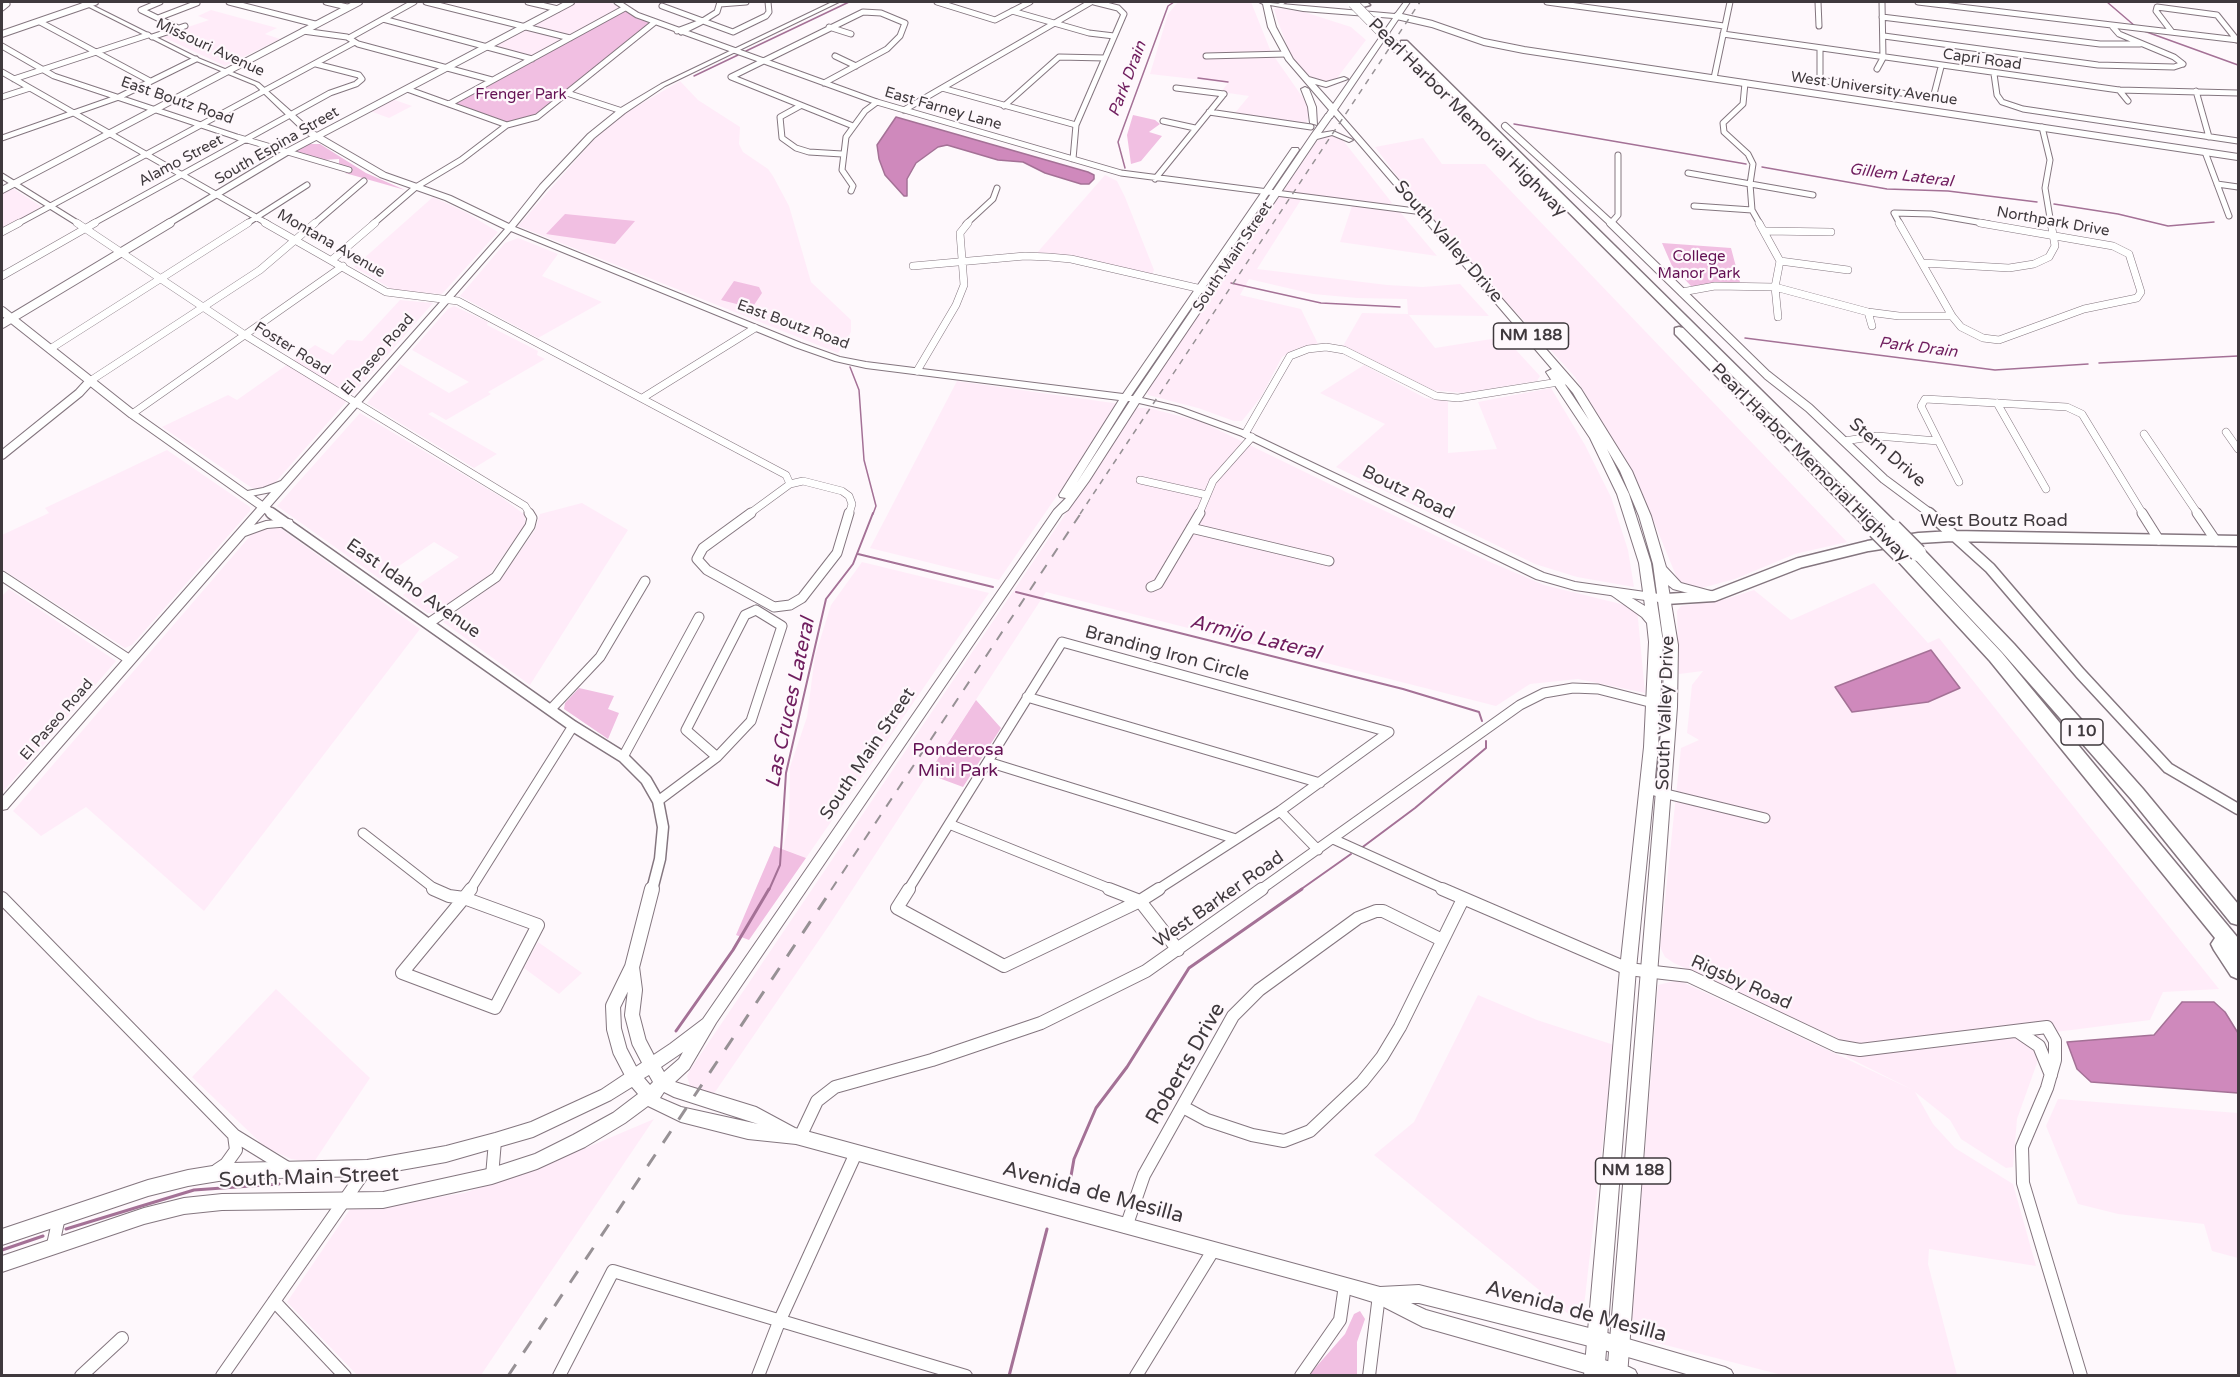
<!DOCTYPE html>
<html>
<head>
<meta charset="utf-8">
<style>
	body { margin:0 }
	#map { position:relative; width:2240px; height:1377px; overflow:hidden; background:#fef8fc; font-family:"Varela Round",sans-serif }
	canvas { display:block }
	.frame { position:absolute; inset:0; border:3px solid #3f393d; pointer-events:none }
</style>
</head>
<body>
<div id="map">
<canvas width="2240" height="1377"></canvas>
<div class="frame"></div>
</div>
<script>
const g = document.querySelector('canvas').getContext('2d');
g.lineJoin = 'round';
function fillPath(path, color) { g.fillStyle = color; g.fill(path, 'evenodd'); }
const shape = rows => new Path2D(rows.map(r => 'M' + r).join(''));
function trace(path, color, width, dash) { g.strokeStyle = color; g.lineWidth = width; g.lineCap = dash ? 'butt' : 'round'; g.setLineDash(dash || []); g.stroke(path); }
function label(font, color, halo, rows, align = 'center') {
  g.font = font + ' "Varela Round",sans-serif'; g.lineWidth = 4.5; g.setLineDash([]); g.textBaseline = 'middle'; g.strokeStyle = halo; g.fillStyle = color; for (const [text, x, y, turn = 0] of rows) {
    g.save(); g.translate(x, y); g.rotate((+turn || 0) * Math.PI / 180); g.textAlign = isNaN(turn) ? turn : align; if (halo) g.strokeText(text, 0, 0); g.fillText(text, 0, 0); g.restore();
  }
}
const built = shape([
	[577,2,610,2,620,8,570,35,532,26],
	[1178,2,1251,2,1271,52,1308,105,1309,115,1306,124,1234,114,1249,96,1221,92,1228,83,1150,74,1168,14],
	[1277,8,1304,12,1351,27,1366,40,1334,82,1316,82,1292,59,1277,19,1274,9],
	[211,10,277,28,265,34,280,39,225,66,161,36,209,20,198,16],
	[526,29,563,39,532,56,494,46],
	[680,81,698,100,740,127,739,144,743,152,768,169,773,176,789,206,811,282,851,320,851,332,838,353,518,226,597,136,627,112],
	[392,99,412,106,389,118,370,111],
	[1329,135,1342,139,1392,203,1387,205,1304,195,1257,269,1387,285,1423,287,1460,284,1489,316,1409,315,1435,348,1504,337,1540,376,1537,381,1463,393,1432,390,1343,346,1362,313,1408,314,1407,299,1357,298,1313,294,1249,279,1240,295,1301,309,1318,344,1298,348,1282,357,1261,397,1242,421,1234,421,1198,408,1148,395,1147,390,1317,141],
	[1423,138,1442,164,1485,164,1847,542,1795,554,1735,579,1698,589,1679,583,1634,473,1575,377,1421,208,1375,147],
	[1105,175,1117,181,1125,197,1154,270,1152,274,1084,259,1036,254],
	[11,187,42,207,2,229,2,192],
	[433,197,467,213,498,232,442,294,395,291,354,267],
	[1352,206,1400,212,1437,256,1340,242],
	[518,238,558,254,542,276,602,302,538,338,460,296,505,243],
	[400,300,433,303,273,485,260,489,252,488,162,427,228,395,237,400,315,345,333,355,347,340,362,341],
	[454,306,488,322,487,325,538,351,537,355,545,359,488,392,491,394,446,420,432,412,428,414,497,454,474,468,367,403,400,364,449,393,469,382,412,350,448,309],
	[1364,365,1425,398,1448,401,1448,453,1497,449,1478,402,1551,388,1585,445,1611,497,1628,550,1634,587,1577,577,1535,564,1336,467,1385,424,1320,393],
	[957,381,1120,404,999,580,870,548],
	[1137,408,1149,408,1202,422,1488,561,1544,585,1637,608,1645,693,1578,679,1530,684,1496,706,1046,592,830,924,713,1095,690,1087,687,1076,690,1070],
	[360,413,501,497,525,515,525,525,488,577,434,613,427,613,403,595,459,557,434,542,380,579,277,506],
	[167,450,250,507,250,511,132,645,125,648,2,569,2,535,49,513,45,508],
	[582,503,628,530,530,685,443,622,499,581,535,530,540,514],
	[265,527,280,528,420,629,204,911,86,807,41,836,13,811,251,535],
	[862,562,989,593,806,858,783,849,789,821,790,767,807,717,815,656,831,605],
	[1874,583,1928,643,1939,638,2219,989,2163,992,2150,1020,2040,1034,2037,1063,2017,1119,2013,1167,2006,1168,1961,1139,1950,1120,1915,1092,1933,1124,1955,1148,2013,1184,2036,1266,1929,1249,1928,1264,1957,1375,1782,1375,1646,1340,1638,1332,1632,1317,1658,985,1678,980,1913,1090,1847,1057,1841,1040,1674,963,1665,957,1660,947,1681,748,1699,740,1687,733,1692,685,1703,671,1679,674,1677,611,1681,606,1726,599,1754,590,1791,620],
	[9,589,116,661,2,793,2,596],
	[538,942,582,973,559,994,524,968],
	[276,989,370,1078,314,1162,291,1159,265,1147,192,1077],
	[1478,995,1537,1020,1614,1045,1583,1315,1577,1321,1374,1155,1414,1122],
	[2058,1099,2238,1113,2238,1258,2212,1251,2204,1224,2118,1214,2078,1204,2046,1126],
	[654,1119,481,1375,357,1375,287,1302,353,1205,402,1203,464,1193,541,1167]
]);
const green = shape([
	[625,8,655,22,537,117,507,125,451,102],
	[1133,115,1155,120,1160,124,1149,132,1162,136,1141,161,1131,164,1127,135],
	[308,144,320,144,366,173,405,190,345,173,353,169,339,165,339,159,323,160,295,151],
	[565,214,635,221,615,244,546,234],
	[1662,243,1731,248,1740,282,1692,287,1672,266],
	[734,281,759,287,762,293,752,308,721,300],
	[579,688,614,696,608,709,619,713,608,739,564,709,565,703],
	[976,700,1001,728,963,787,928,774],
	[774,846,806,858,749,940,736,935],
	[1360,1311,1365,1319,1357,1342,1357,1375,1309,1375,1345,1334,1354,1314]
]);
const water = shape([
	[896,117,1088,172,1094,175,1094,179,1089,184,1081,184,1045,173,1023,162,998,160,947,145,938,147,916,163,907,179,907,196,904,196,885,175,879,159,877,145,896,117],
	[1931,650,1960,688,1928,702,1852,712,1835,687,1931,650],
	[2182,1002,2214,1002,2225,1012,2238,1033,2238,1093,2091,1082,2077,1069,2067,1042,2154,1035,2182,1002]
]);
const streamFar2 = shape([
	[2107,2,2135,26],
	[2144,31,2238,65],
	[746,51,849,2],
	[694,76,738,55],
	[1198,78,1228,82],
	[1514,124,1746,164],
	[1762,167,1887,189,1948,191,2037,202],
	[1125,168,1118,142,1168,6,1174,2],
	[2054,204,2118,214,2168,226,2214,222],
	[1231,283,1321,303,1400,307],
	[1745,338,1995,370,2088,364],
	[2099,363,2238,356],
	[850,367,859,390,864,460,876,506,873,514]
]);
const streamFar1 = shape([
	[858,554,993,587],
	[1016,592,1403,689,1479,712,1482,721],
	[1360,849,1415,808,1486,748,1486,741],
	[769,890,780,865,786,773,826,599,853,564,873,513],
	[1300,890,1351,854]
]);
const stream = shape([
	[676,1031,733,950,769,889],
	[1071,1176,1074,1159,1096,1108,1127,1067,1189,968,1302,889],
	[66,1229,194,1190,279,1184],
	[2,1250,43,1236],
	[1009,1376,1047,1229]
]);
const minorFar3 = shape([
	[160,2,141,10,178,28],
	[229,2,315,24],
	[326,2,347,7],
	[426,2,570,38],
	[528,2,558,9],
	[617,2,637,15,877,102,1121,173,1423,212],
	[937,2,995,20,1030,2],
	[1547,2,1724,26],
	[1818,2,1819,26],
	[1918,2,2238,40],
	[720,4,746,2],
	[662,6,733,32,766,16,769,12,768,2],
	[2,8,7,4,5,2],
	[1012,11,1089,33,1114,36],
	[1882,17,2100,44,2140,44],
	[158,18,197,3],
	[383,19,532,59],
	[40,22,150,81],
	[701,22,717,12,720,2],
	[2112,26,2119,34,2174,57,2183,64],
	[829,27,851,34],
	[303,31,347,37,358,44,492,80],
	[677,31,701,22,681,32],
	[2172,32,2156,11,2157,7,2217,15,2237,40],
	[1723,34,2119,90,2238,93],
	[1884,36,2098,65,2174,67,2183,64],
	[152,37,185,26],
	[349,38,414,2],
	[2,46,54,76,237,137,349,170],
	[1820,49,1820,80,1933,98,1941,67],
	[835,56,856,66],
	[1206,56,1286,54],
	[1877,69,1883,58,1882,2],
	[2,72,268,224],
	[1994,74,1997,95,2002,102,2023,109,2238,141],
	[1714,78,1730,2],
	[14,79,148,35],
	[824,83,887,49,900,36,905,23,881,13,863,12,731,77,853,126],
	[1745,83,1743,104,1723,123,1724,132,1748,154,1753,164,1750,184,1752,210,1760,224],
	[942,88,1076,125],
	[1176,88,1224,94],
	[407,89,507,125],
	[2119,90,2128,101],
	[2196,91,2209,137],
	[567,93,622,111],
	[2,97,30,88],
	[449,104,625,8],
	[800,106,780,117,782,138,796,148,809,152,842,154],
	[1004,106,1059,57,1105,58],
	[904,110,1091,2],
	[1209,112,1311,127],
	[1163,121,1195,128],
	[2042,127,2050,160,2045,188,2051,224],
	[2,138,119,97,196,59],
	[2205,152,2229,216],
	[1073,159,1076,125,1124,14,1118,8,1094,2],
	[1688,173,1813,195],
	[2,176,79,224],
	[1155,179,1224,94],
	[2217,184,2238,187],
	[851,191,853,186,842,170,846,137,865,111,877,102],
	[1694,206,1752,210],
	[1611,223,1618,215,1618,155],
	[17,224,353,43],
	[92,224,330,93,356,84,362,79,359,75,316,64],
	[246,224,307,185],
	[314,224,364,181],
	[373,224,416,187,461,160,507,125,537,117,655,22],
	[966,224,993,199,997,188],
	[1900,224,1894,213,1931,214,1989,224]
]);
const minorFar2 = shape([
	[77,223,245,335,525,506,530,514],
	[265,223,386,292,458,301,786,475,790,484],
	[1759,223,1780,261,1775,287,1778,317],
	[1899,223,1952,316,1961,327,1983,338,1999,340,2084,309,2137,298,2141,292,2129,254,2113,246,1980,223],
	[1766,231,1831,232],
	[2,232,19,223],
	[333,259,375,223],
	[1780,261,1848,270],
	[1923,263,2009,268,2034,264,2049,257,2055,246,2051,223],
	[913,266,1025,256,1049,257,1071,259,1210,291],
	[2,276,95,223],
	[1682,292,1715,286,1775,287,1868,312,1899,316,1952,316],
	[1868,312,1872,326],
	[50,349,248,223],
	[917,371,956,305,964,285,960,233,968,223],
	[90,381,260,270,315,223],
	[644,397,755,328],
	[1997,403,2046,489],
	[132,414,343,266],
	[2226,432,2238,449],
	[1245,434,1290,356,1308,349,1326,347,1344,350,1436,396,1458,398,1565,381],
	[2144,434,2198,514],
	[1844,441,1877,436,1938,441],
	[1140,480,1207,495],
	[1959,482,1921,406,1925,399,2067,407,2082,414,2143,514],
	[790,484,803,481,842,491,849,496,852,504,849,514],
	[749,514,790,484],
	[1199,514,1213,481,1252,437]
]);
const minorFar1 = shape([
	[751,513,703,548,697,559,707,570,774,607,790,605,802,598,837,553,849,513],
	[2142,513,2159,540],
	[2197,513,2216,541],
	[1191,528,1329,561],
	[2,576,130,660],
	[1151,587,1158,584,1200,513],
	[756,610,782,626,751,721,717,757,686,730,745,615,756,610],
	[429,623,496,577,530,526,532,518,529,513],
	[1027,697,1320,783],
	[551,709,600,657,645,581],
	[623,757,699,617],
	[988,762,1236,839],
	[1646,789,1765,818],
	[658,801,717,757],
	[1280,811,1318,850],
	[949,824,1113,890],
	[363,833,436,890],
	[1333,839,1446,890],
	[470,890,573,726],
	[908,890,1062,642,1389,732,1280,811,1157,890],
	[1260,890,1520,705,1544,693,1573,688,1598,689,1653,703]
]);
const minor = shape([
	[433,889,449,896,464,898],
	[909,889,897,908,1004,966,1140,901,1159,889],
	[1109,889,1140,901,1178,950],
	[1442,889,1628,969,1689,976,1837,1046,1860,1050,2047,1027,2055,1041,2055,1060,2047,1088,2022,1147,2023,1183,2081,1376],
	[2,898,234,1135,286,1167],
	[464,898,538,925,495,1008,402,973,464,898],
	[464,898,471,889],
	[2017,1031,2039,1046,2051,1075],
	[1183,1107,1207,1120,1252,1135,1284,1141,1310,1131,1362,1082,1382,1057,1400,1027,1463,899],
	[800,1137,817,1101,835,1087,932,1060,1041,1023,1146,971,1262,889],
	[217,1170,226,1164,236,1150,234,1135],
	[492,1176,495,1141],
	[1126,1227,1144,1175,1233,1016,1259,990,1358,918,1376,911,1383,911,1442,940],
	[53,1245,59,1217],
	[274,1301,345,1376],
	[81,1376,122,1338],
	[222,1376,367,1168],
	[559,1376,613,1271,966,1376],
	[758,1376,779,1322,856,1153],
	[1136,1376,1214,1249],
	[1301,1376,1340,1320,1345,1285],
	[1369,1376,1379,1295]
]);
const tertiaryFar3 = shape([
	[1397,16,1432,24,1484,42,1524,50,2238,157],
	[2,34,95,2],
	[1505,126,1612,224],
	[2,190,359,2],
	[167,224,287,152,571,2]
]);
const tertiaryFar2 = shape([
	[1611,223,1767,375,1809,408,1884,479,1931,514],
	[2,311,132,414,273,514],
	[2,324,170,223],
	[2,455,79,393,90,381]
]);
const tertiaryFar1 = shape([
	[271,513,573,726,623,757,646,780,658,801,663,827,660,859,652,890],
	[1929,513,1990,568,2080,673,2168,768,2238,809],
	[1666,599,1714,596,1799,563,1868,546,1919,538,1952,536,2238,541]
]);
const tertiary = shape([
	[632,967,635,990,632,1015,639,1042,651,1065],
	[633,1076,620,1051,614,1029,613,1006,632,967,652,889]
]);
const secondary = shape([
	[79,2,86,2,198,58,259,83,312,130,386,173,451,196,509,224,540,185,588,134,619,109,661,84,832,2,839,2,665,86,625,113,594,138,546,189,515,227,801,343,840,357,866,362,1123,394,1292,148,1298,148,1299,150,1131,396,1133,396,1311,135,1326,114,1332,114,1333,116,1321,133,1333,131,1353,140,1349,142,1332,135,1317,139,1142,398,1180,407,1248,432,1544,573,1575,582,1666,595,1670,596,1672,599,1670,602,1666,603,1575,590,1536,579,1242,436,1174,411,1139,403,1089,481,1068,510,1062,514,716,1023,689,1069,675,1082,756,1107,795,1128,1380,1287,1419,1285,1597,1330,1725,1367,1731,1370,1734,1376,1693,1376,1597,1348,1419,1303,1411,1303,1426,1310,1629,1367,1635,1370,1638,1376,1596,1376,1423,1327,1376,1303,1334,1290,796,1144,748,1139,681,1122,648,1106,625,1123,585,1147,537,1169,492,1184,383,1208,222,1210,184,1214,144,1224,2,1272,2,1256,144,1208,184,1198,222,1194,383,1192,492,1168,535,1154,573,1135,613,1113,638,1094,632,1087,611,1100,533,1137,446,1162,367,1176,231,1179,188,1186,148,1196,2,1245,2,1229,148,1180,188,1170,231,1163,367,1160,446,1146,495,1133,531,1122,601,1090,670,1044,703,1019,1054,510,1066,498,1060,497,1059,495,1119,400,866,368,835,361,795,347,511,231,254,525,266,521,288,519,292,520,293,523,292,526,267,528,245,536,7,809,2,810,2,797,271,492,246,497,242,496,241,494,242,492,263,488,281,481,505,229,445,200,380,177,306,134,255,85,194,60,79,2],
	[1128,401,1130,401,1076,484,1128,401],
	[683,1052,679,1059,664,1072,661,1067,683,1052],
	[649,1075,653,1082,650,1085,644,1078,649,1075],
	[664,1092,674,1097,758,1124,681,1107,660,1098,664,1092],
	[1305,87,1309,89,1316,107,1317,125,1310,123,1308,107,1301,89,1305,87]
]);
const primary = shape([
	[1259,2,1395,14,1404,2,1410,2,1337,110,1581,389,1632,471,1651,516,1666,567,1681,583,1718,593,1720,596,1714,600,1673,589,1668,585,1678,645,1677,707,1627,1376,1607,1376,1663,707,1664,645,1653,564,1639,516,1620,471,1607,449,1629,494,1651,563,1663,642,1658,747,1636,969,1604,1376,1584,1376,1620,969,1644,747,1649,642,1647,623,1642,617,1607,592,1613,588,1617,589,1645,606,1639,563,1617,494,1590,438,1546,372,1552,369,1334,115,1332,118,1326,118,1325,116,1329,110,1286,60,1268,27,1263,4,1259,2],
	[1270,5,1303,11,1393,18,1333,104,1315,84,1326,87,1348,79,1344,77,1326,82,1309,77,1293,59,1276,27,1270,5],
	[1562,380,1573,393,1589,420,1562,380]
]);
const motorway = shape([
	[1276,2,1286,2,1282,5,1276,2],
	[1359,2,1367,2,1370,5,1363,7,1359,2],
	[1401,41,1407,41,1898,525,1900,528,1898,531,1888,531,1401,45,1401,41],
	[1679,327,1683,328,1881,527,1883,530,1881,533,1871,533,1675,334,1675,328,1679,327],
	[1918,548,1923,549,2014,644,2143,789,2238,904,2238,925,2231,923,2131,799,2002,652,1913,557,1911,553,1913,549,1918,548],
	[1901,550,1906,551,2002,653,2238,938,2238,979,2231,976,2214,950,2211,944,2215,938,1990,661,1896,559,1894,555,1896,551,1901,550]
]);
const railFar2 = shape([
	[1080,514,1420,2]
]);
const railFar1 = shape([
	[831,890,1081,513]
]);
const rail = shape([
	[508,1376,832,889]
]);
const motorwayBridgeFar1 = shape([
	[1353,3,1401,52]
]);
const motorwayBridge = shape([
	[1893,528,1918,553],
	[1876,530,1901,555]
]);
const farStreetnames = [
	["Missouri Avenue",210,48,25],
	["Capri Road",1982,60,8],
	["West University Avenue",1874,89,8],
	["East Boutz Road",177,101,19],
	["East Farney Lane",943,109,16],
	["South Espina Street",277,146,-30],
	["Alamo Street",181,161,-28],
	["Northpark Drive",2053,222,10],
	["Montana Avenue",331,244,30],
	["South Main Street",1233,257,-56],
	["East Boutz Road",793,325,20],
	["Foster Road",292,349,32],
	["El Paseo Road",378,355,-49],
	["El Paseo Road",57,720,-49]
];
const farParknames = [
	["Frenger Park",521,95],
	["College",1699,257],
	["Manor Park",1699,274]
];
const farWaternames = [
	["Park Drain",1128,79,-69],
	["Gillem Lateral",1901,176,7],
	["Park Drain",1918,348,7]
];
const shields = [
	[1531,336,75],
	[2082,732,42],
	[1633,1171,75]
];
const shieldNames = [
	["NM 188",1531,336],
	["I 10",2082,732],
	["NM 188",1633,1171]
];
const streetNames = [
	["Pearl Harbor Memorial Highway",1467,118,45],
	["South Valley Drive",1448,242,49],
	["Stern Drive",1887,453,41],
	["Pearl Harbor Memorial Highway",1810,463,45],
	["Boutz Road",1408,493,26],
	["West Boutz Road",1994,521],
	["East Idaho Avenue",413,589,35],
	["Branding Iron Circle",1167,654,15],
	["South Valley Drive",1666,713,-88],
	["South Main Street",868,754,-56],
	["West Barker Road",1219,900,-35],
	["Rigsby Road",1741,983,24]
];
const parkNames = [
	["Ponderosa",958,750],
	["Mini Park",958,771]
];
const waterNames = [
	["Armijo Lateral",1255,638,14],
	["Las Cruces Lateral",791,703,-78]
];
const nearStreetnames = [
	["Roberts Drive",1186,1064,-60],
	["South Main Street",309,1178,-2],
	["Avenida de Mesilla",1093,1193,15],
	["Avenida de Mesilla",1576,1312,15]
];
fillPath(built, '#ffecf9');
fillPath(green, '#f1bfe2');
fillPath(water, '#cf89bc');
trace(water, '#a47196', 1.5);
trace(streamFar2, '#a47196', 1.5);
trace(streamFar1, '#a47196', 2);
trace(stream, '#a47196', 3);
trace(minorFar3, '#84767f', 7);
trace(minorFar2, '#84767f', 8);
trace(minorFar1, '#84767f', 11);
trace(minor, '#84767f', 14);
trace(tertiaryFar3, '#84767f', 8);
trace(tertiaryFar2, '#84767f', 10);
trace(tertiaryFar1, '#84767f', 13);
trace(tertiary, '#84767f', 16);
trace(secondary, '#84767f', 2);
trace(primary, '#84767f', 2);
trace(motorway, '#84767f', 3);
trace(minorFar3, '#fff', 5);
trace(minorFar2, '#fff', 7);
trace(minorFar1, '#fff', 9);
trace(minor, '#fff', 12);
trace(tertiaryFar3, '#fff', 6);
trace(tertiaryFar2, '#fff', 8);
trace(tertiaryFar1, '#fff', 10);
trace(tertiary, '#fff', 14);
fillPath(secondary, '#fff');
fillPath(primary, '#fff');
fillPath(motorway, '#fff');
trace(railFar2, '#979195', 1.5, [6, 6]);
trace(railFar1, '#979195', 2, [10, 10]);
trace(rail, '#979195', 3, [14, 14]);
trace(motorwayBridgeFar1, '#84767f', 11, []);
trace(motorwayBridge, '#84767f', 19, []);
trace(motorwayBridgeFar1, '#fff', 10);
trace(motorwayBridge, '#fff', 16);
label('15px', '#3f393d', '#fef8fc', farStreetnames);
label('15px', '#641154', '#fef8fc', farParknames);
label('italic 16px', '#6f1d5e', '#fef8fc', farWaternames);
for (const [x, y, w] of shields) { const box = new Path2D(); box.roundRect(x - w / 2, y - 13, w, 26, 4.5); g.fillStyle = '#fef8fc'; g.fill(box); trace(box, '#3f393d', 1.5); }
label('bold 16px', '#3f393d', null, shieldNames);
label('18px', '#3f393d', '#fef8fc', streetNames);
label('18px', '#641154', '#fef8fc', parkNames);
label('italic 20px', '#6f1d5e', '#fef8fc', waterNames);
label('21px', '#3f393d', '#fef8fc', nearStreetnames);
</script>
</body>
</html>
